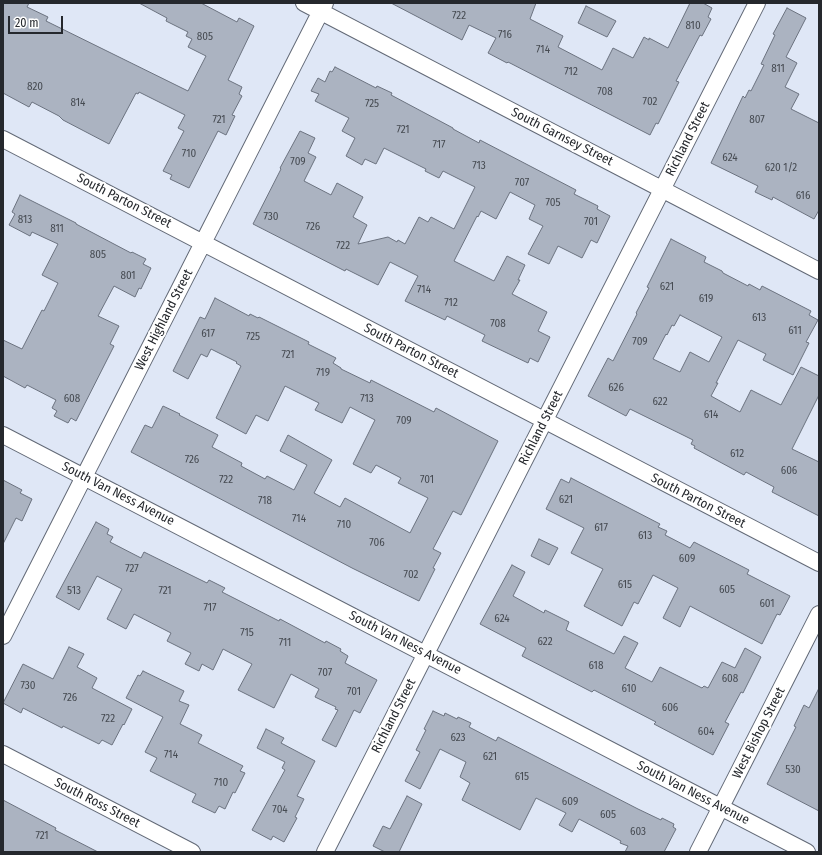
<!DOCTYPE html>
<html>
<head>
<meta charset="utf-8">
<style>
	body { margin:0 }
	#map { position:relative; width:822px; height:855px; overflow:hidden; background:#dfe7f6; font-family:"Fira Sans Condensed",sans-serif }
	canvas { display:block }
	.frame { position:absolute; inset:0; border:4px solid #25282d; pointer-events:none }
	.scale { position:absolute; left:8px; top:16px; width:55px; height:18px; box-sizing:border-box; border:2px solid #25282d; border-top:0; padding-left:5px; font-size:12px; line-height:14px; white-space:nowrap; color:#25282d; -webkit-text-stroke:3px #fff; paint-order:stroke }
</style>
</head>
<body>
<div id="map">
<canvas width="822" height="855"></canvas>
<div class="frame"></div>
<div class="scale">20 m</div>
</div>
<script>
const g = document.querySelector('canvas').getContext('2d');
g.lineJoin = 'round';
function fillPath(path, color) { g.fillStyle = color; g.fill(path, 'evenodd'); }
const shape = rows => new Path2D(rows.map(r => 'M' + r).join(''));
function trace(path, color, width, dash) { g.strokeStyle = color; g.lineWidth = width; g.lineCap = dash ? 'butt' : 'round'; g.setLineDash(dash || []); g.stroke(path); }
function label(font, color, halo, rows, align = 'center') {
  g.font = font + ' "Fira Sans Condensed",sans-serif'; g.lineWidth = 4; g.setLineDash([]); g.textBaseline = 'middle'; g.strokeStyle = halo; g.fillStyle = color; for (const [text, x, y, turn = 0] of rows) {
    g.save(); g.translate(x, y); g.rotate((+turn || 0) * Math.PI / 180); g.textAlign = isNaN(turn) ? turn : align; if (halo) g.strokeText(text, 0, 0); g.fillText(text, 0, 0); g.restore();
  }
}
const building = shape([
	[3,3,29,3,27,7,48,17,46,21,188,91,206,56,188,47,192,39,186,36,188,32,166,21,167,18,139,3,201,3,237,22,239,18,254,26,228,80,242,87,239,94,242,96,232,115,235,116,226,135,218,131,189,188,170,179,172,175,163,171,184,131,178,128,185,115,139,92,138,94,136,93,109,144,63,120,59,116,32,102,29,107,3,93,3,3],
	[391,3,536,3,530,19,563,36,558,47,602,70,613,48,633,58,644,37,649,40,649,38,668,48,690,3,703,3,712,8,708,17,711,19,702,36,700,35,676,81,679,82,658,124,656,123,650,135,508,62,507,63,488,53,496,38,469,25,462,40,391,3],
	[586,6,616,21,607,37,578,23,586,6],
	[787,8,806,18,786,57,797,63,785,87,799,94,791,109,819,123,819,210,814,219,773,197,772,200,755,192,758,186,711,163,743,96,745,98,749,90,751,91,764,65,761,64,775,35,773,34,787,8],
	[335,67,376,88,377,86,392,93,391,95,453,128,453,129,479,143,480,140,576,190,574,194,598,206,597,209,610,216,597,243,591,240,582,258,558,246,549,264,528,254,543,226,529,219,535,205,510,192,496,219,481,211,478,217,477,216,454,261,494,281,507,256,525,265,518,280,520,280,512,294,547,312,538,331,550,337,538,362,530,358,528,363,482,341,485,335,447,316,445,320,405,301,418,276,390,262,378,285,346,269,345,271,253,224,281,169,280,168,300,131,315,138,308,153,316,157,304,181,331,195,337,183,363,197,353,217,367,225,358,244,388,237,397,242,398,240,405,244,419,217,428,222,431,217,454,229,475,187,443,171,439,178,425,171,426,169,384,148,376,164,365,159,362,165,346,156,355,138,342,131,349,118,315,101,319,94,311,91,318,78,325,82,330,71,332,72,335,67],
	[20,195,76,223,76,224,131,253,132,252,146,259,143,264,151,268,141,289,139,288,135,297,114,286,98,316,119,326,110,344,114,346,76,421,71,418,68,423,54,416,57,411,52,408,56,400,27,385,25,388,3,376,3,340,22,349,42,310,44,311,58,283,42,275,58,244,32,232,30,236,9,225,15,214,12,212,20,195],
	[671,239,706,257,704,262,722,271,723,273,748,286,749,284,760,290,762,286,811,311,809,315,818,320,806,342,809,343,793,375,763,360,766,354,738,340,716,383,718,383,711,396,740,412,751,390,781,405,801,367,819,376,819,395,792,449,819,462,819,516,772,492,774,487,746,472,744,475,694,448,695,446,691,444,693,440,685,436,630,409,626,416,588,396,608,358,613,361,637,314,636,313,649,288,647,287,671,239],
	[680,315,722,337,709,362,690,352,680,372,653,359,666,334,667,335,672,325,674,326,680,315],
	[215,298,249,316,250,314,258,318,259,317,309,342,308,344,336,358,333,363,341,368,341,369,370,383,371,380,434,412,436,408,498,441,461,515,453,511,433,549,441,553,433,568,435,569,419,601,352,568,131,452,145,425,152,428,163,406,180,414,179,415,218,435,212,447,242,463,241,466,265,479,267,476,294,490,307,465,280,451,288,435,332,460,314,493,340,507,345,498,410,533,428,498,398,483,401,478,376,465,371,473,353,464,375,420,350,407,342,423,315,410,319,403,285,386,268,421,256,415,246,434,216,418,241,366,236,363,237,362,211,349,207,357,201,354,188,379,173,371,200,317,205,319,215,298],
	[571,478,660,524,658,527,667,531,665,535,690,548,694,542,749,570,747,574,790,596,780,615,777,614,762,644,690,606,680,627,663,618,678,588,653,575,638,604,634,602,622,626,584,606,603,569,571,553,584,528,546,509,561,479,569,483,571,478],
	[3,480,22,490,20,493,32,499,22,521,16,518,3,544,3,480],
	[96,522,109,529,107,534,113,537,110,542,141,558,144,552,207,583,209,580,225,588,222,592,279,621,280,619,325,643,326,641,341,649,340,651,348,656,345,663,377,680,360,713,354,710,336,747,322,740,338,710,335,709,336,707,315,697,319,689,291,674,274,708,238,690,252,664,223,649,213,670,202,664,199,671,185,664,191,653,167,641,171,633,134,614,126,629,107,619,122,589,97,576,79,610,56,597,96,522],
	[539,539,558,548,549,565,531,556,539,539],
	[512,565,525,572,513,596,544,613,545,610,569,622,566,630,614,654,624,636,638,643,625,668,652,682,660,667,702,688,704,686,708,688,722,662,735,668,745,648,761,657,743,693,741,692,725,722,729,724,713,755,654,724,656,722,594,690,592,692,522,656,526,648,480,624,512,565],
	[69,647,84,654,77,667,97,678,92,688,132,709,124,725,123,724,112,745,102,740,99,744,63,726,62,728,23,708,21,713,3,703,23,664,53,679,69,647],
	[143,671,184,691,179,701,189,705,180,724,202,735,198,743,243,766,240,771,245,773,235,793,233,792,225,809,219,806,215,813,192,802,196,794,150,771,157,758,145,752,163,717,126,698,138,675,140,676,143,671],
	[819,688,819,811,767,784,796,727,794,726,804,705,809,708,819,688],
	[433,711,444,716,445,713,457,719,458,717,471,723,469,727,496,741,498,737,638,809,661,820,662,818,674,824,673,827,676,829,664,852,625,852,628,846,620,843,621,841,579,819,572,832,559,825,566,813,536,798,520,830,462,800,470,783,460,777,466,762,440,749,420,789,405,781,420,752,416,750,426,730,424,729,433,711],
	[266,729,284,738,281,743,315,761,297,796,304,799,295,817,297,818,284,842,273,836,271,840,252,830,285,770,282,768,285,762,257,748,266,729],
	[407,796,422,804,399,852,385,852,373,846,383,826,390,829,407,796],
	[3,800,56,828,55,830,98,852,3,852,3,800]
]);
const street = shape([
	[304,3,819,271],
	[3,139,819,563],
	[3,435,807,852],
	[3,636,325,3],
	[3,754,192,852],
	[325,852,757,3],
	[698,852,819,614]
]);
const numberNames = [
	["722",459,16],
	["810",693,26],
	["716",505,35],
	["805",205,37],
	["714",543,50],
	["811",778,69],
	["712",571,72],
	["820",35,87],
	["708",605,92],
	["702",650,102],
	["814",78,103],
	["725",372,104],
	["721",219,120],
	["807",757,120],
	["721",403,130],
	["717",439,145],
	["710",189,154],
	["624",730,158],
	["709",298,162],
	["713",479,166],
	["620 1/2",781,168],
	["707",522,183],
	["616",803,196],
	["705",553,203],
	["730",271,217],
	["813",25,220],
	["701",591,222],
	["726",313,227],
	["811",57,229],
	["722",343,246],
	["805",98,255],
	["801",128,276],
	["621",667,287],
	["714",424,290],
	["619",706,299],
	["712",451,303],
	["613",759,318],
	["708",498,324],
	["611",795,331],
	["617",208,334],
	["725",253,337],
	["709",640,342],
	["721",288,355],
	["719",323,373],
	["626",616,388],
	["608",72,399],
	["713",367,399],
	["622",660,402],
	["614",711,415],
	["709",404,421],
	["612",737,454],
	["726",192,460],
	["606",789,471],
	["722",226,480],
	["701",427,480],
	["621",566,500],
	["718",265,501],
	["714",299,519],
	["710",344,525],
	["617",601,528],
	["613",645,536],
	["706",377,543],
	["609",687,559],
	["727",132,569],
	["702",411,575],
	["615",625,585],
	["605",727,590],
	["513",74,591],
	["721",165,591],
	["601",767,604],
	["717",210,608],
	["624",502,619],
	["715",247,633],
	["622",545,642],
	["711",285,643],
	["618",596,666],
	["707",325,673],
	["608",730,679],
	["730",28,686],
	["610",629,689],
	["701",354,692],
	["726",70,698],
	["606",670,708],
	["722",108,719],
	["604",706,732],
	["623",458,738],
	["714",171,755],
	["621",490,757],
	["530",793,770],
	["615",522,777],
	["710",221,783],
	["609",570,802],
	["704",280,810],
	["605",608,815],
	["603",638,832],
	["721",42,836]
];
const streetNames = [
	["South Garnsey Street",562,137,27],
	["Richland Street",688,139,-63],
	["South Parton Street",124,201,27],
	["West Highland Street",164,320,-63],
	["South Parton Street",411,351,27],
	["Richland Street",541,428,-63],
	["South Van Ness Avenue",118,494,27],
	["South Parton Street",698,501,27],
	["South Van Ness Avenue",405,643,27],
	["Richland Street",394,716,-63],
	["West Bishop Street",759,733,-63],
	["South Van Ness Avenue",693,793,27],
	["South Ross Street",97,803,27]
];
fillPath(building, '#abb3c1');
trace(building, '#6b727f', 1);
trace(street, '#626976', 18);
trace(street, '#fff', 16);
label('11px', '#464b52', null, numberNames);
label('13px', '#25282d', '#fff', streetNames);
</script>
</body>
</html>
